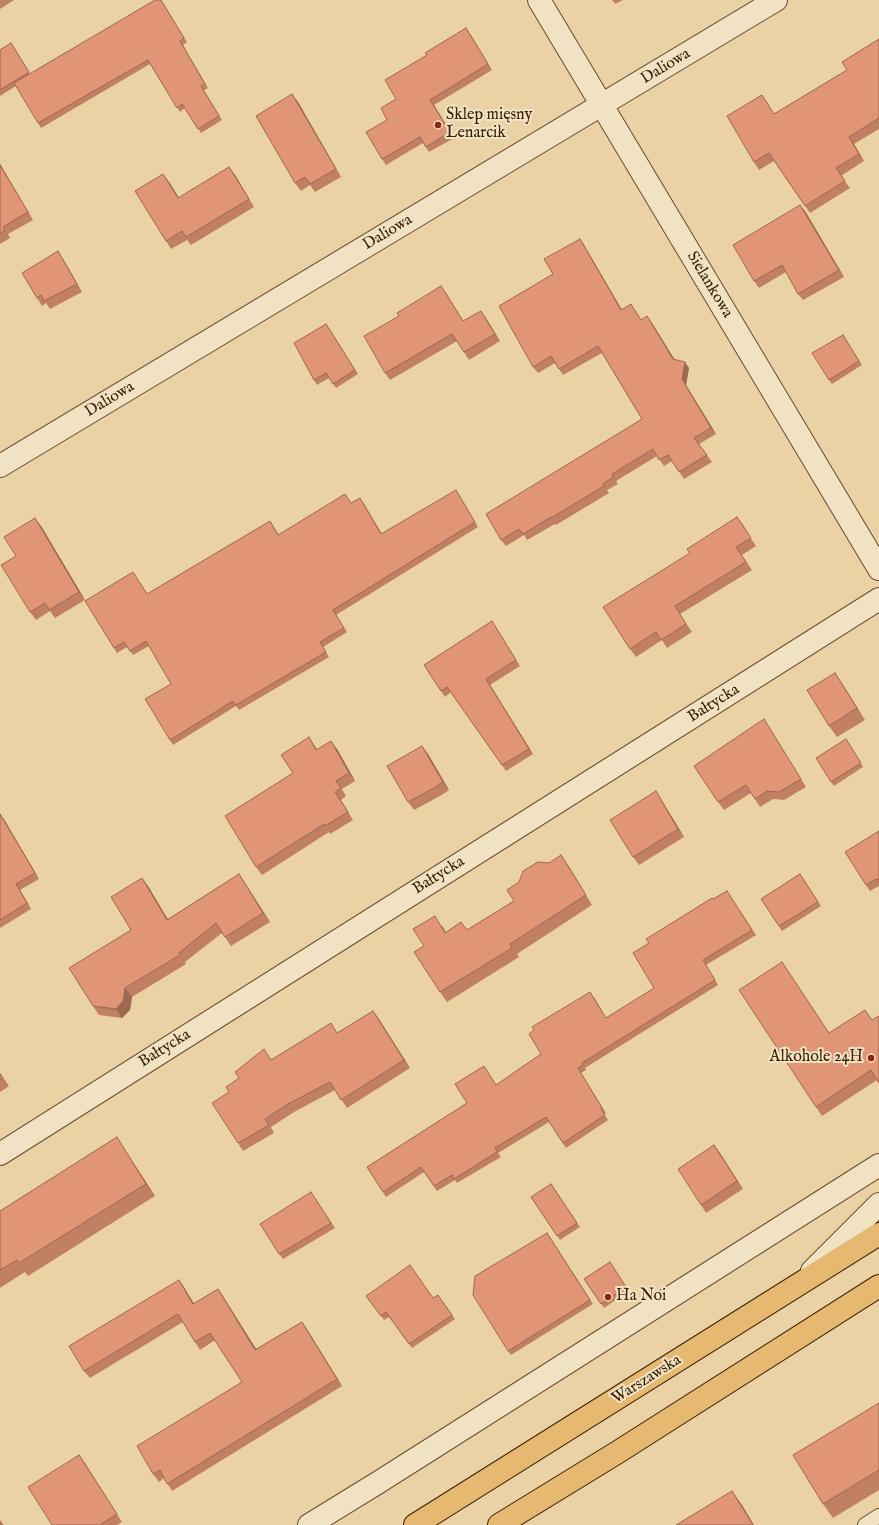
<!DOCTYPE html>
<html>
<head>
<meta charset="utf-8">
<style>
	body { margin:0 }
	canvas { display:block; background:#ead2a5 }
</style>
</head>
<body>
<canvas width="879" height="1525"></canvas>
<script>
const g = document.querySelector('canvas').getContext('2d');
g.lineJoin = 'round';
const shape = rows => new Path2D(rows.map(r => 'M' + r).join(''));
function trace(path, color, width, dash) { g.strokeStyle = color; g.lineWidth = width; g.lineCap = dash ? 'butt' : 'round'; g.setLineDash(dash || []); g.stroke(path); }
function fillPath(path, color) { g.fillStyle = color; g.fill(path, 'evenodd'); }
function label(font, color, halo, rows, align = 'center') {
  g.font = font + ' "IM FELL English",serif'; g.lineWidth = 4; g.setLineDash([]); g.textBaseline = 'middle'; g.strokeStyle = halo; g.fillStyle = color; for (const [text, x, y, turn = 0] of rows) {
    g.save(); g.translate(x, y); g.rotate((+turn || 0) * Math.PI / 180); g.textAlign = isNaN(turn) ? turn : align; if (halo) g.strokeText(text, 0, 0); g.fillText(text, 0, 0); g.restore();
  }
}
const service = shape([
	[865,1525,879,1516]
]);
const minor = shape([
	[539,0,879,569],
	[0,466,776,0],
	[0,1154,879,599],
	[812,1271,879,1204],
	[309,1525,379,1482,879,1165]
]);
const primary = shape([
	[415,1525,879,1234],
	[499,1525,618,1452,879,1286]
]);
const wall = shape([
	[0,0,14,0,0,9],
	[161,0,187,42,183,45,208,88,204,90,222,120,201,133,185,108,180,112,150,64,41,128,16,86,0,96,0,50,14,47,30,74],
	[612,0,623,0,615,4],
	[470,34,492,70,434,105,454,138,429,152,423,143,386,165,382,159,387,120,396,99],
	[879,39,879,129,854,144,864,161,841,176,850,188,810,213,774,161,759,170,754,162,767,102,774,114,847,70],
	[298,102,341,177,315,192,310,185,301,191,295,183],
	[0,164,33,220,8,234,10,238,0,244],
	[229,167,235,175,254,207,191,245,187,240,171,249,166,241,169,182,179,198],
	[805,211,844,277,803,300,798,294,786,272,759,288,754,281],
	[580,239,584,245,622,310,631,304,641,320,652,323,674,359,689,368,686,385,716,434,699,444,712,462,684,479,672,461,664,466,657,456,616,481,618,484,607,490,609,493,556,525,555,524,527,540,524,535,506,546,501,540,642,419,602,353,563,375,555,363,538,373,533,367,553,274],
	[58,251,63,259,82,292,50,309,46,303,42,306,37,298],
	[446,293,463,321,481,311,500,341,469,360,457,341,390,380,385,373],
	[329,328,358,374,336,388,329,378,317,385,314,380],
	[843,335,862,365,832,384,829,380],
	[459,495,478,527,336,615,347,632,323,647,329,657,239,710,236,706,173,745,170,740,171,684,149,646,133,655,127,647,117,653,114,648,133,572,147,594,270,521,279,535,351,503,363,502,382,534],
	[737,517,756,546,742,555,752,570,680,614,692,632,667,648,662,640,636,657,630,649,690,553],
	[41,526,85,600,55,618,50,611,36,620,30,612,16,556],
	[492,621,520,666,490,685,533,754,506,771,451,692,445,697,424,665],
	[835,673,843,685,865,720,837,737,829,726],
	[764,719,806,787,784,800,773,799,760,807,751,793,724,810,718,802],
	[309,737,317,749,337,749,355,781,342,789,346,796,341,800,353,820,330,834,329,832,262,875,256,867,293,773],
	[846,739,863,767,834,786,831,782],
	[428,754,449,790,440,796,414,810,408,802],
	[656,791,684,837,639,865,633,857],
	[0,814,39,879,20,890,31,909,0,928],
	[879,831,879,886,870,891,866,885],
	[568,865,592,905,517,954,519,957,447,1002,440,992,424,946,442,925,446,932,461,922,467,930,514,901],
	[239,874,270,922,231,946,222,933,185,962,186,964,132,997,130,1010,122,1018,99,1015,93,1006,131,930,148,886,168,919],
	[800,874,821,906,782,931,761,899],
	[727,891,756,935,706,965,718,985,585,1068,586,1070,581,1073,606,1113,604,1114,608,1120,566,1148,549,1122,498,1153,501,1157,457,1183,455,1180,437,1191,424,1172,386,1197,367,1167,467,1103,496,1085,541,1054,594,997,606,1018,654,988,649,943,713,899],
	[782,962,829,1033,872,1020,877,1080,822,1116,816,1107],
	[373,1011,410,1068,347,1108,335,1090,294,1112,271,1127,274,1133,243,1151,238,1143,229,1092,272,1060,338,1033],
	[0,1073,9,1086,0,1092],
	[117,1137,125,1150,155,1196,28,1276,25,1272,0,1288,0,1211],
	[714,1145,743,1189,706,1213,701,1205],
	[551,1184,580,1227,560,1240,531,1197],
	[315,1198,335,1228,283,1259,279,1254],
	[550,1237,593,1304,511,1355,508,1351],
	[610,1262,629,1291,604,1308,584,1279],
	[179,1280,194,1304,218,1289,256,1349,302,1322,342,1386,172,1491,164,1478,159,1482,153,1474,242,1382,215,1340,200,1350,195,1342,183,1322,90,1378,84,1371],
	[438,1295,455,1319,412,1348,389,1317,384,1320,366,1296,433,1298],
	[879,1403,879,1490,833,1518,823,1504],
	[79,1455,122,1522,117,1525,52,1525]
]);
const shadedWall = shape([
	[466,28,470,34,492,70,488,64],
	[292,94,298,102,341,177,336,169],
	[430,100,434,105,454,138,450,132],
	[849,137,854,144,864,161,859,154],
	[0,164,33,220,28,212,0,165],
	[229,167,235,175,254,207],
	[163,174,169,182,184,206,178,198],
	[800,205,805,211,844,277,839,270],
	[580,239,584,245,626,317,621,310],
	[58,251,63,259,82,292,77,284],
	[441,286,446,293,468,329,463,321],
	[481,311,486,318,500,341,495,334],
	[647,316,652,323,678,365,673,359],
	[685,362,689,368,686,385,716,434,711,428,682,379],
	[737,517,743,525,756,546,751,538],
	[35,518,41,526,85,600,79,592],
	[835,673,843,685,865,720,857,708],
	[486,679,490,685,533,754,529,749],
	[331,741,337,749,355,781,349,773],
	[422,746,428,754,449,790,443,782],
	[656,791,661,799,684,837,678,829],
	[0,814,4,819,39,879,35,873],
	[561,855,568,865,592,905,586,895],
	[239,874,245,883,270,922,263,913],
	[142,878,148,886,173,929,167,920],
	[16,884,20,890,31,909,27,903],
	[125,988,132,997,130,1010,122,1018,116,1009],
	[373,1011,379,1019,410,1068,404,1060],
	[117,1137,125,1150,155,1196,146,1184],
	[714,1145,720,1153,743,1189,737,1181],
	[179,1280,184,1287,199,1312,193,1304],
	[218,1289,223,1296,261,1357,255,1350],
	[302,1322,307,1329,342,1386,337,1379],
	[79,1455,85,1463,122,1522,117,1514],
	[732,1491,742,1505,754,1525,753,1525]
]);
const building = shape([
	[155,0,161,0,184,38,180,41,205,84,201,86,219,116,198,129,182,104,177,108,148,60,38,123,14,83,155,0],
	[466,28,488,64,430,100,450,132,426,147,420,137,382,159,366,132,387,120,381,108,396,99,385,80,427,55,425,53,466,28],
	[879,39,879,118,849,137,859,154,836,168,845,181,805,206,769,153,754,162,727,116,762,95,774,114,847,70,842,62,879,39],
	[11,43,29,72,0,90,0,50,11,43],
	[292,94,336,169,310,184,305,177,295,183,256,116,292,94],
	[0,165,28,212,3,227,5,230,0,234,0,165],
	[229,167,249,199,186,237,182,231,166,241,135,191,163,174,178,198,229,167],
	[800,205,839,270,798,294,782,265,754,281,733,245,800,205],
	[580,239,621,310,631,304,641,320,647,316,673,359,685,362,682,379,711,428,694,438,707,455,679,472,668,455,659,460,653,449,612,474,613,477,603,484,604,486,551,518,551,517,523,534,519,529,501,540,486,514,642,419,598,346,559,369,551,356,533,367,499,306,553,274,544,259,580,239],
	[58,251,77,284,44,301,41,295,37,298,22,273,58,251],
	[441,286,463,321,481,311,495,334,464,352,452,334,385,373,364,336,399,316,397,313,441,286],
	[326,324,355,370,333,384,326,373,314,380,294,343,326,324],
	[843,335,859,361,829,380,812,353,843,335],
	[456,490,475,522,333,610,344,628,320,642,326,652,236,705,233,701,170,740,145,699,171,684,146,641,130,651,124,642,114,648,85,601,133,572,147,594,270,521,278,535,345,494,351,503,360,498,381,534,456,490],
	[737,517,751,538,736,547,746,562,675,606,686,624,661,640,656,632,630,649,603,607,690,553,687,549,737,517],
	[35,518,79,592,49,610,45,603,30,612,1,565,16,556,4,537,35,518],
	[492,621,516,660,486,679,529,749,502,765,447,687,441,691,424,665,492,621],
	[835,673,857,708,829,726,807,690,835,673],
	[764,719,801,779,779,792,767,791,755,799,746,785,718,802,694,766,764,719],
	[309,737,316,750,331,741,349,773,336,781,341,788,335,792,348,812,325,826,324,824,256,867,225,816,293,773,281,755,309,737],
	[846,739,861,763,831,782,816,758,846,739],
	[422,746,443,782,434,788,408,802,387,766,422,746],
	[656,791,678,829,633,857,610,820,656,791],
	[0,814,35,873,16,884,27,903,0,920,0,814],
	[879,831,879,880,876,879,866,885,845,852,879,831],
	[561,855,586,895,510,944,512,948,440,992,414,952,424,946,413,929,435,916,445,933,461,922,467,930,514,901,507,890,519,882,523,871,538,862,549,863,561,855],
	[239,874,263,913,225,937,216,923,179,953,180,955,125,988,123,1001,116,1009,93,1006,69,968,131,930,111,897,142,878,167,920,239,874],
	[800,874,818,902,779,926,761,899,800,874],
	[727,891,752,930,703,960,715,980,582,1063,583,1065,578,1068,602,1108,601,1109,605,1115,563,1143,546,1117,495,1148,497,1152,454,1179,452,1175,434,1186,421,1167,383,1192,367,1167,467,1103,455,1084,484,1066,496,1085,541,1054,529,1034,534,1030,532,1027,590,992,606,1018,654,988,633,953,649,943,646,939,712,898,713,899,727,891],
	[782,962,829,1033,865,1010,872,1020,879,1016,879,1083,871,1070,816,1107,739,990,782,962],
	[373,1011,404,1060,341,1100,330,1082,288,1104,265,1119,269,1125,238,1143,212,1103,229,1092,226,1087,239,1078,235,1072,264,1049,271,1060,331,1023,337,1033,373,1011],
	[0,1074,3,1078,0,1080,0,1074],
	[117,1137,146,1184,19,1263,17,1260,0,1270,0,1211,117,1137],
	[714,1145,737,1181,701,1205,678,1169,714,1145],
	[551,1184,577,1223,557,1236,531,1197,551,1184],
	[311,1192,331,1223,279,1254,260,1224,311,1192],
	[547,1233,590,1300,508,1351,473,1295,475,1276,547,1233],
	[610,1262,626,1287,601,1304,584,1279,610,1262],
	[410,1265,433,1298,438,1295,452,1315,409,1344,386,1312,381,1316,366,1296,410,1265],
	[179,1280,193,1304,218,1289,255,1350,302,1322,337,1379,167,1484,160,1470,153,1474,137,1446,242,1382,210,1333,195,1342,178,1314,84,1371,69,1346,179,1280],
	[879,1403,879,1470,823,1504,793,1455,879,1403],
	[79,1455,117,1514,100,1525,52,1525,28,1487,79,1455],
	[732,1491,753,1525,676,1525,732,1491],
	[0,1521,3,1525,0,1525,0,1521]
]);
const markers = [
	[438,125,4,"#8f2418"],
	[871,1058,4,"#8f2418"],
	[608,1297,4,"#8f2418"]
];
const streetNames = [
	["Daliowa",666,67,-31],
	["Daliowa",388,233,-31],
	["Sielankowa",709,285,59],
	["Daliowa",110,400,-31],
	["Bałtycka",714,704,-32],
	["Bałtycka",439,876,-32],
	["Bałtycka",165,1049,-32],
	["Warszawska",647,1380,-32]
];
const poiNames = [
	["Sklep mięsny",446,116],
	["Lenarcik",446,134],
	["Alkohole 24H",863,1058,"right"],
	["Ha Noi",616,1297]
];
trace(service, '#664d2d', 16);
trace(minor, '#664d2d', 24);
trace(primary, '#3a2105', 24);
trace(service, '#f1e2c4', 14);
trace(minor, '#f1e2c4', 22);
trace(primary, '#e5b972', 22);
fillPath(wall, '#c18064');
fillPath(shadedWall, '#9d6851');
fillPath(building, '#e09574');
trace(building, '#9d6851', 1);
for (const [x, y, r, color] of markers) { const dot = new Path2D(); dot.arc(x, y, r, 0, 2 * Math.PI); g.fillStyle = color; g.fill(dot); trace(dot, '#f1e2c4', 1.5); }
label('16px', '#3a2105', '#f1e2c4', streetNames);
label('16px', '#3a2105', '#f1e2c4', poiNames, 'left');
</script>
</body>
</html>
